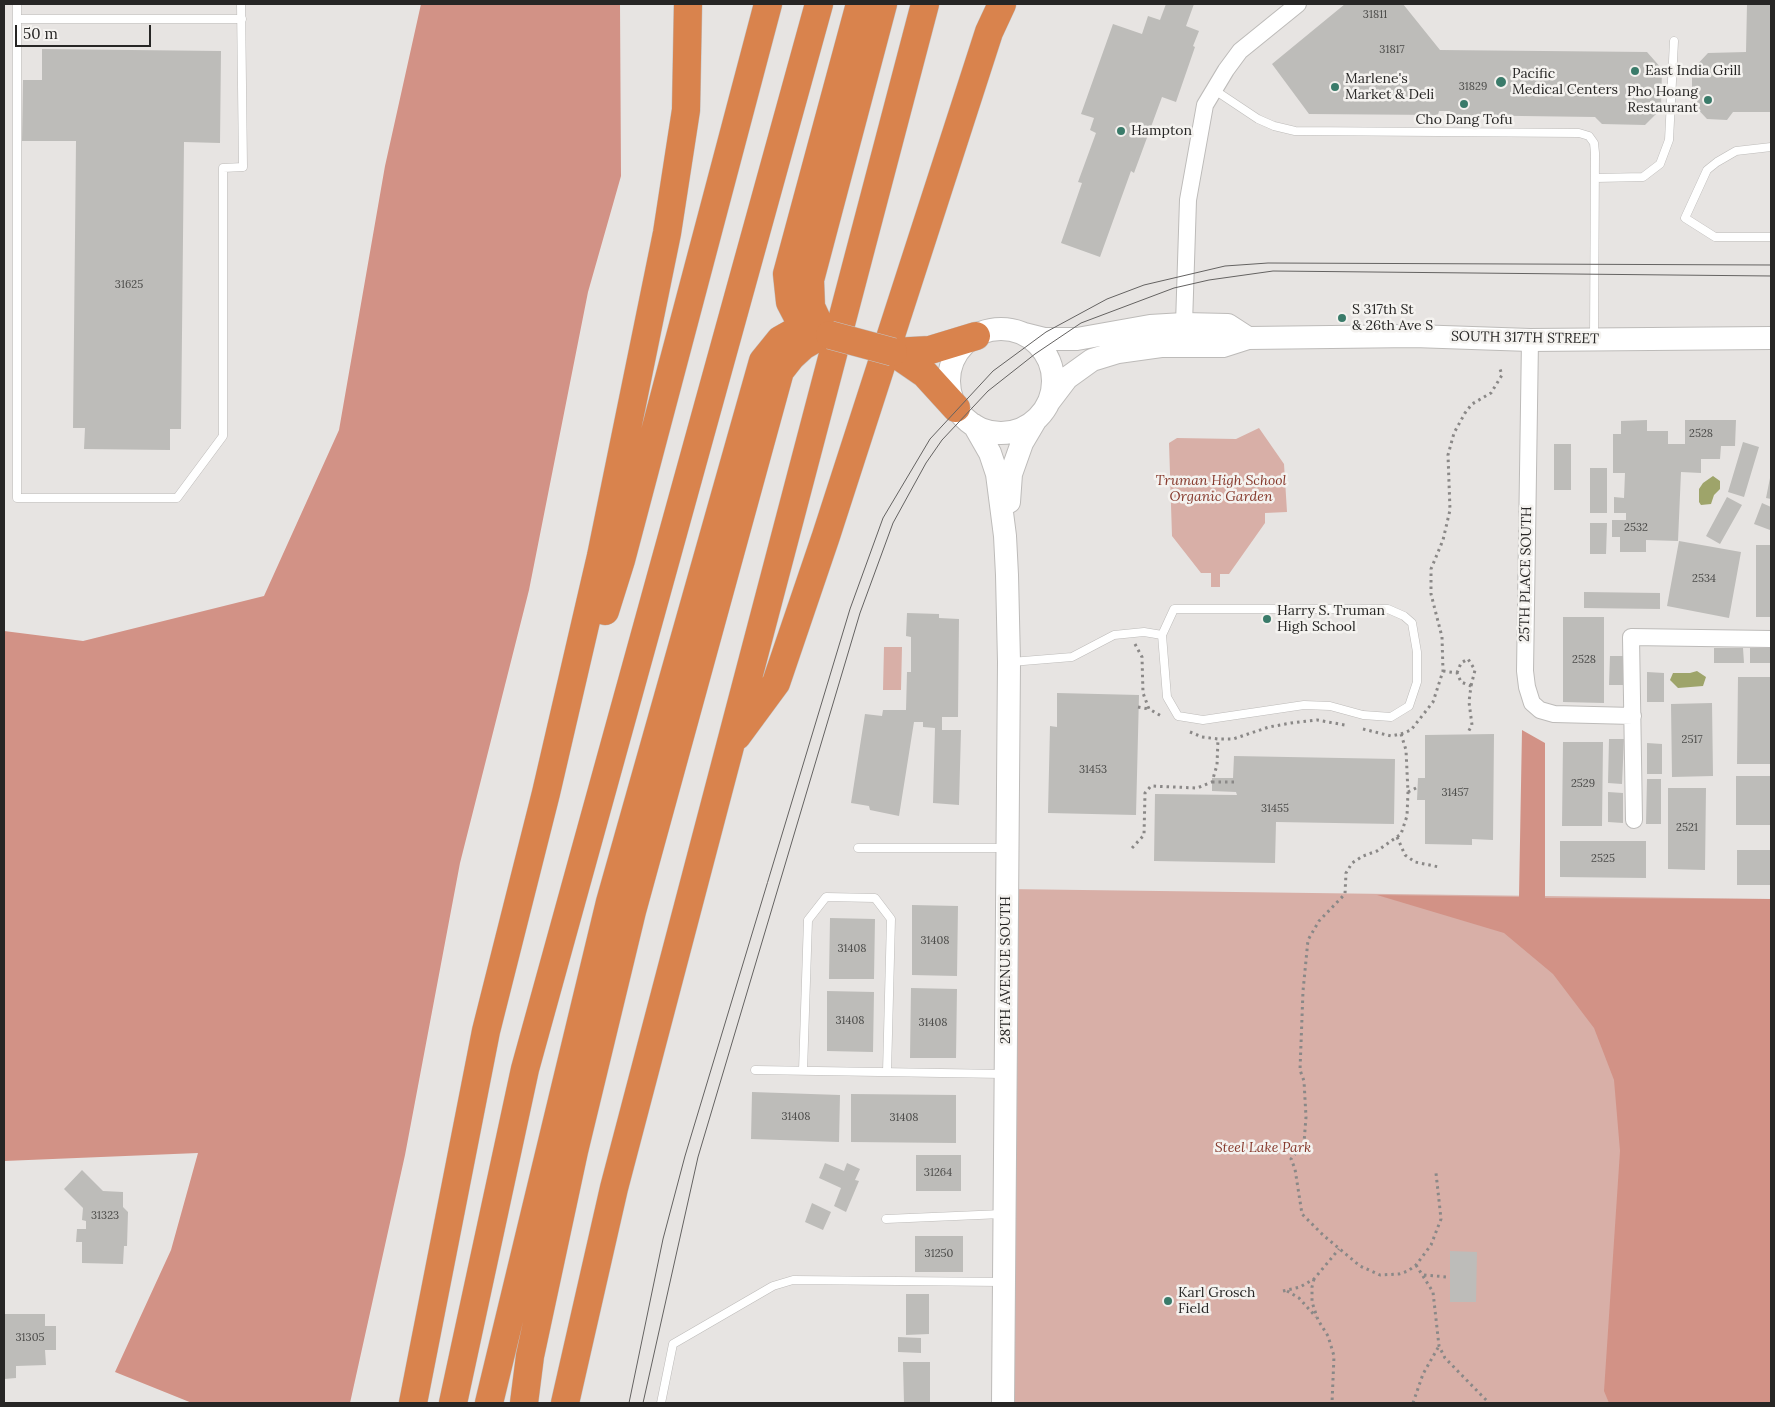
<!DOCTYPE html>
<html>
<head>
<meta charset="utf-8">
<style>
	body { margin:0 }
	#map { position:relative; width:1775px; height:1407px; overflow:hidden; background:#e7e4e2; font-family:Lora,serif }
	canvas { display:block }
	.frame { position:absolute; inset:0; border:5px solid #272625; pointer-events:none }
	.scale { position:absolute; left:15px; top:25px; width:136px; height:22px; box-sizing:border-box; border:2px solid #272625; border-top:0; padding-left:6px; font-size:15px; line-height:18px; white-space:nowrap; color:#272625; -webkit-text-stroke:4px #f4f2ef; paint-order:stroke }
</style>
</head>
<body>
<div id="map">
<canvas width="1775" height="1407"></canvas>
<div class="frame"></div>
<div class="scale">50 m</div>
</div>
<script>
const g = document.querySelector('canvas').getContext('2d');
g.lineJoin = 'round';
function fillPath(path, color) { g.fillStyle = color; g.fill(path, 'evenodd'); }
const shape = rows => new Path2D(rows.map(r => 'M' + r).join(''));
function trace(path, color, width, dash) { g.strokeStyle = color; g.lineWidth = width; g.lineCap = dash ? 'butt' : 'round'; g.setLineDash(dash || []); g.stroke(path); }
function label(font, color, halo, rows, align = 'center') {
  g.font = font + ' Lora,serif'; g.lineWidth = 5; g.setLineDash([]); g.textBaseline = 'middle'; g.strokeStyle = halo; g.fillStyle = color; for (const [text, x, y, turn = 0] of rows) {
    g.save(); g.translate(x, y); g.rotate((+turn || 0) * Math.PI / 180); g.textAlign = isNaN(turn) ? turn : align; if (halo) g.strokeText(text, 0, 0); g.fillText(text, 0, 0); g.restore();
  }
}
const green = shape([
	[1259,428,1284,464,1287,512,1265,513,1265,523,1229,574,1220,574,1220,587,1211,587,1211,573,1201,573,1172,536,1169,443,1177,438,1236,439],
	[884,647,902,647,901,690,883,690],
	[1006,889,1771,899,1771,1403,1003,1403]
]);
const forest = shape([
	[421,4,620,4,621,176,588,292,529,590,460,863,405,1155,350,1403,192,1403,115,1372,171,1250,198,1153,4,1161,4,631,83,641,264,596,339,430,385,166],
	[1522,730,1545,743,1545,898,1771,899,1771,1403,1609,1403,1604,1391,1620,1151,1614,1080,1594,1028,1553,974,1504,933,1377,895,1519,897]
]);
const water = shape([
	[1713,476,1720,481,1720,489,1714,495,1711,504,1701,505,1699,502,1699,489,1703,483],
	[1697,671,1706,677,1703,686,1678,688,1670,680,1673,673,1690,673]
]);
const building = shape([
	[1166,4,1194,4,1186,26,1199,31,1193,46,1195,47,1176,102,1162,97,1134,173,1131,171,1100,257,1061,243,1082,183,1078,182,1096,133,1090,130,1094,118,1081,114,1113,24,1142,34,1148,16,1160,20],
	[1345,4,1403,4,1440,50,1647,52,1662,69,1661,109,1645,125,1602,124,1595,117,1450,115,1450,111,1439,111,1438,115,1309,114,1272,64],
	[1747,4,1771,4,1771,112,1733,112,1727,120,1707,119,1692,103,1692,70,1708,53,1746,52],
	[42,49,221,51,220,143,184,142,181,429,170,429,170,450,84,449,85,428,73,428,76,141,22,141,23,80,42,80],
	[1647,420,1647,431,1668,431,1668,444,1685,444,1685,420,1736,420,1735,446,1721,446,1720,459,1701,459,1701,473,1681,472,1678,541,1646,540,1646,552,1620,552,1620,537,1612,537,1612,520,1626,520,1626,513,1614,513,1614,497,1624,498,1625,473,1613,473,1613,434,1621,434,1621,421],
	[1743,442,1759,447,1744,497,1728,492],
	[1554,444,1571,444,1571,490,1554,490],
	[1590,468,1607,468,1607,513,1590,513],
	[1770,478,1771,478,1771,499,1766,498],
	[1727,497,1742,505,1720,544,1706,536],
	[1762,503,1771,507,1770,530,1754,524],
	[1590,523,1607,523,1606,554,1590,554],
	[1679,541,1741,552,1729,618,1667,606],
	[1756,545,1771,545,1771,617,1756,617],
	[1584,592,1660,593,1660,609,1584,608],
	[907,613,939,614,939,618,959,619,958,717,942,717,942,730,961,730,959,805,933,803,935,728,923,727,923,722,914,722,899,816,870,810,869,806,851,803,865,714,882,716,883,710,906,710,907,672,911,672,911,637,906,636],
	[1563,617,1604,617,1604,703,1563,702],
	[1714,648,1743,648,1744,663,1714,663],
	[1750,648,1771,648,1771,663,1750,663],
	[1610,656,1624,656,1624,685,1609,685],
	[1647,672,1664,673,1664,702,1647,702],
	[1738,677,1771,677,1771,764,1737,764],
	[1057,693,1139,695,1136,815,1048,813,1050,726,1057,727],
	[1712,703,1713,776,1672,777,1671,704],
	[1494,734,1493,840,1472,839,1472,845,1425,844,1425,800,1417,800,1418,778,1425,778,1425,735],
	[1609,739,1624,739,1622,784,1608,783],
	[1563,742,1603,742,1602,826,1562,826],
	[1647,743,1662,744,1662,774,1647,774],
	[1234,756,1395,759,1394,824,1276,822,1275,863,1154,861,1155,794,1237,795,1236,792,1212,791,1212,778,1233,778],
	[1736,776,1771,776,1771,825,1736,825],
	[1647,779,1661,779,1661,824,1646,824],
	[1668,788,1706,788,1705,870,1668,869],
	[1608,792,1623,793,1623,823,1608,822],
	[1560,841,1646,841,1646,878,1560,877],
	[1737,850,1771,850,1771,885,1737,885],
	[912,905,958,906,957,976,912,975],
	[830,918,875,919,874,979,829,979],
	[911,988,957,989,956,1058,910,1058],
	[827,991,874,992,873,1052,827,1051],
	[752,1092,840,1095,839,1142,751,1139],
	[851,1094,956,1095,956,1143,851,1142],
	[916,1155,961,1155,961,1191,916,1191],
	[825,1163,844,1171,847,1163,860,1169,855,1180,859,1181,846,1212,834,1206,841,1188,819,1178],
	[82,1170,103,1191,123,1192,123,1207,128,1212,127,1246,124,1246,123,1264,82,1263,82,1242,76,1242,77,1229,86,1229,86,1221,82,1220,83,1208,64,1189],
	[812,1203,831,1212,823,1230,805,1222],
	[915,1236,963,1236,963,1272,915,1272],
	[1450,1251,1477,1252,1476,1302,1450,1302],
	[906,1294,929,1294,929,1334,906,1335],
	[4,1314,45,1314,45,1326,56,1326,56,1350,45,1350,46,1365,16,1366,16,1378,4,1379],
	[898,1337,921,1338,921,1353,898,1352],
	[903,1362,930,1362,930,1403,904,1403]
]);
const path = shape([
	[1135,644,1142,657,1143,693,1149,709,1163,717],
	[1443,671,1457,673,1461,682,1471,686,1469,702,1472,725,1467,734],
	[1457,673,1461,663,1468,659,1475,670,1471,686],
	[1138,707,1149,709],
	[1363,729,1391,736,1401,734,1411,730,1433,702,1443,671,1442,637,1431,594,1431,569,1443,540,1450,510,1448,455,1454,433,1465,413,1472,404,1491,393,1502,375,1499,366],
	[1190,732,1202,737,1218,739,1233,739,1269,727,1291,723,1317,720,1345,725],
	[1401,734,1406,750,1408,792,1407,816,1401,834,1377,851,1363,856,1352,863,1346,873,1345,894,1319,921,1308,940,1303,991,1300,1070,1304,1081,1306,1117,1304,1143,1291,1159,1295,1169,1302,1214,1323,1235,1360,1266,1380,1275,1399,1274,1408,1271,1416,1265,1431,1245,1441,1219,1436,1173],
	[1212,782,1237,782],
	[1408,792,1418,787],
	[1397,837,1405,855,1415,862,1439,867],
	[1132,848,1144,835,1145,793,1151,786,1197,788,1212,782,1217,765,1218,739],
	[1416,1265,1433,1292,1439,1346,1445,1358,1489,1403],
	[1424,1275,1447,1277],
	[1314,1279,1312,1287,1312,1302,1318,1320,1328,1336,1334,1356,1332,1403],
	[1283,1291,1300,1287,1314,1279,1339,1249],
	[1287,1291,1299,1298,1316,1317],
	[1413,1403,1423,1374,1439,1346]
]);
const lane = shape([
	[17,4,17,498,177,498,223,436,223,168,243,167,241,4],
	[17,19,242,19],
	[1213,89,1258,119,1274,126,1295,131,1579,133,1589,136,1594,143,1595,153,1594,337],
	[1771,147,1736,151,1717,162,1707,170,1685,218,1715,237,1771,237],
	[1596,178,1643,177,1660,164,1669,140,1674,41],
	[1011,662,1072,657,1114,635,1144,632,1162,635,1167,697,1178,716,1203,720,1304,705,1330,706,1363,715,1391,717,1409,706,1417,682,1417,652,1412,623,1404,616,1388,609,1174,609,1162,635],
	[858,848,1006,848],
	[755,1070,1003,1074],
	[803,1071,808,920,826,897,875,898,891,919,887,1072],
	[886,1219,1002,1214],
	[661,1403,673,1344,773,1286,793,1280,1002,1282]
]);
const street = shape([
	[1184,324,1188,200,1205,105,1226,70,1240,51,1298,4],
	[1530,340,1525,671,1527,687,1532,703,1540,710,1554,714,1633,716],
	[1634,820,1631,637,1771,639]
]);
const secondary = shape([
	'949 381a52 52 0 1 1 104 0a52 52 0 1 1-104 0Z',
	[1024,334,1044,339,1077,339,1150,326,1184,324,1228,325,1248,338],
	[1048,403,1067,378,1092,360,1118,352,1161,346,1223,346,1248,338,1414,336,1530,340,1771,338],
	[974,425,990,453,997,474,1005,536,1007,575,1009,662,1003,1403],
	[1009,502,1011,474,1022,443,1035,421]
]);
const highway = shape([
	[803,327,790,302,787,274,860,4],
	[830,335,818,322,811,307,810,280,883,4],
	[893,352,925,374,956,408],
	[893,352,930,350,976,336],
	[605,611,621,560,768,4],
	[737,736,776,683,826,536,989,32,1002,4],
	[413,1403,486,1031,546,793,601,556,667,233,686,110,688,4],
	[453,1403,525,1069,819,4],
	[489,1403,610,902,763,361,780,340,803,327,830,335],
	[524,1403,530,1356,574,1151,632,911,780,371,791,357,803,346,815,339,830,335],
	[565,1403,614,1188,925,4]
]);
const tram = shape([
	[629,1403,663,1239,685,1156,850,609,883,518,930,439,993,371,1046,332,1107,299,1144,285,1225,266,1268,263,1771,265],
	[643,1403,698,1157,860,613,893,523,926,463,942,440,988,391,1035,354,1081,323,1174,288,1209,280,1273,271,1771,276]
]);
const highwayBridge = shape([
	[830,335,893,352]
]);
const markers = [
	[1635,71,5,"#3a7b6a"],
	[1501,82,6,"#3a7b6a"],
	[1335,87,5,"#3a7b6a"],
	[1708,100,5,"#3a7b6a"],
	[1464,104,5,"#3a7b6a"],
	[1121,131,5,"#3a7b6a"],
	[1342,318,5,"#3a7b6a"],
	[1267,619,5,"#3a7b6a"],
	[1168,1301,5,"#3a7b6a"]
];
const numberNames = [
	["31811",1375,15],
	["31817",1392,50],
	["31829",1473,87],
	["31625",129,285],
	["2528",1701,434],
	["2532",1636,528],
	["2534",1704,579],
	["2528",1584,660],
	["2517",1692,740],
	["31453",1093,770],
	["2529",1583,784],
	["31457",1455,793],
	["31455",1275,809],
	["2521",1687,828],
	["2525",1603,859],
	["31408",935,941],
	["31408",852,949],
	["31408",850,1021],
	["31408",933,1023],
	["31408",796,1117],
	["31408",904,1118],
	["31264",938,1173],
	["31323",105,1216],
	["31250",939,1254],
	["31305",30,1338]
];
const poiNames = [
	["East India Grill",1645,71],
	["Pacific",1512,74],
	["Medical Centers",1512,90],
	["Marlene's",1345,79],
	["Market & Deli",1345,95],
	["Pho Hoang",1698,92,"right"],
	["Restaurant",1698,108,"right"],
	["Cho Dang Tofu",1464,120,"center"],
	["Hampton",1131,131],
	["S 317th St",1352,310],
	["& 26th Ave S",1352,326],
	["Harry S. Truman",1277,611],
	["High School",1277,627],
	["Karl Grosch",1178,1293],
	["Field",1178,1309]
];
const streetNames = [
	["SOUTH 317TH STREET",1525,338,1],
	["25TH PLACE SOUTH",1526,574,-89],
	["28TH AVENUE SOUTH",1006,970,-90]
];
const parkNames = [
	["Truman High School",1221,481],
	["Organic Garden",1221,497],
	["Steel Lake Park",1263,1148]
];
fillPath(green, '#d8afa7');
fillPath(forest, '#d29286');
fillPath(water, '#9ea46a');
fillPath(building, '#bdbcb9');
trace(lane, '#bdbbb9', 9);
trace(street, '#bdbbb9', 18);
trace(secondary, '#bdbbb9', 24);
trace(highway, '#c3c2c2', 29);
trace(path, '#8a8887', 3, [2.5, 4]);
trace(lane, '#fff', 8);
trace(street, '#fff', 16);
trace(secondary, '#fff', 22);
trace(highway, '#d9834d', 28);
trace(tram, '#646261', 1);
trace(highwayBridge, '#c3c2c2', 29, []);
trace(highwayBridge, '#d9834d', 28);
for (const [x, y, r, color] of markers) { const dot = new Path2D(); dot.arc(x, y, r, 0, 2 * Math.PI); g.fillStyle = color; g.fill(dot); trace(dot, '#f4f2ef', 2); }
label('11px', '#4c4c4a', null, numberNames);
label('14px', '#272625', '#f4f2ef', poiNames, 'left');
label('14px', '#272625', '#f4f2ef', streetNames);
label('italic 14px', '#86392c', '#f4f2ef', parkNames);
</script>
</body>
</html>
